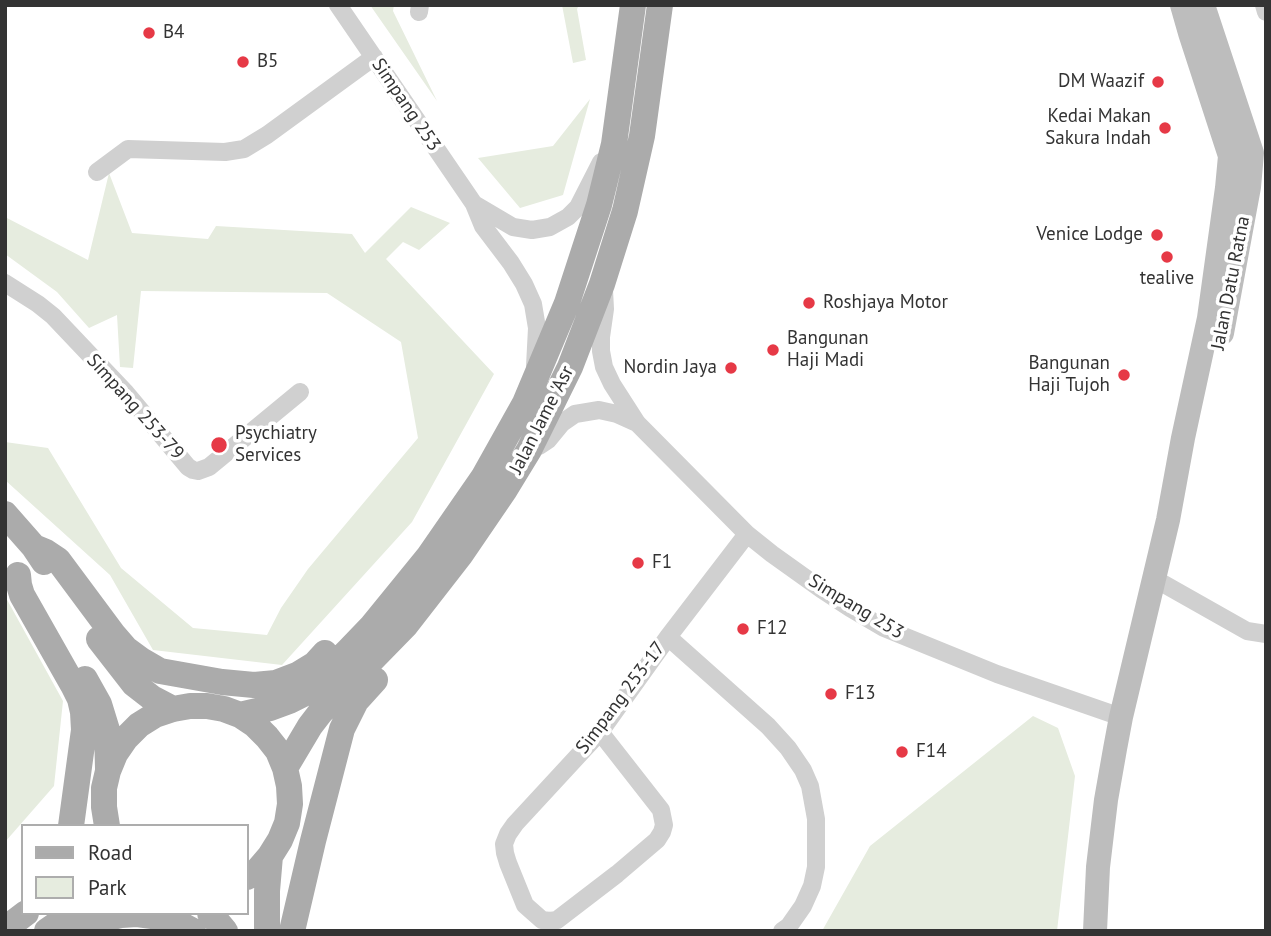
<!DOCTYPE html>
<html>
<head>
<meta charset="utf-8">
<style>
	body { margin:0 }
	#map { position:relative; width:1271px; height:936px; overflow:hidden; background:#fff; font-family:"PT Sans",sans-serif }
	canvas { display:block }
	.frame { position:absolute; inset:0; border:7px solid #333; pointer-events:none }
	.legend { position:absolute; left:21px; top:824px; width:228px; height:91px; box-sizing:border-box; background:#fff; border:2px solid #adadad; margin:0; padding:9px 12px; list-style:none; font-size:21px; color:#333 }
	.legend li { display:flex; align-items:center; gap:14px; height:35px }
	.legend b { width:35px; border:2px solid #adadad }
</style>
</head>
<body>
<div id="map">
<canvas width="1271" height="936"></canvas>
<div class="frame"></div>
<ul class="legend">
<li><b style="height:9px;background:#ababab"></b>Road</li>
<li><b style="height:19px;background:#e6ecdf"></b>Park</li>
</ul>
</div>
<script>
const g = document.querySelector('canvas').getContext('2d');
g.lineJoin = 'round';
function fillPath(path, color) { g.fillStyle = color; g.fill(path, 'evenodd'); }
const shape = rows => new Path2D(rows.map(r => 'M' + r).join(''));
function trace(path, color, width, dash) { g.strokeStyle = color; g.lineWidth = width; g.lineCap = dash ? 'butt' : 'round'; g.setLineDash(dash || []); g.stroke(path); }
function label(font, color, halo, rows, align = 'center') {
  g.font = font + ' "PT Sans",sans-serif'; g.lineWidth = 7; g.setLineDash([]); g.textBaseline = 'middle'; g.strokeStyle = halo; g.fillStyle = color; for (const [text, x, y, turn = 0] of rows) {
    g.save(); g.translate(x, y); g.rotate((+turn || 0) * Math.PI / 180); g.textAlign = isNaN(turn) ? turn : align; if (halo) g.strokeText(text, 0, 0); g.fillText(text, 0, 0); g.restore();
  }
}
const green = shape([
	[370,5,394,5,393,11,437,101],
	[562,5,579,5,577,9,586,60,573,63],
	[590,99,563,195,520,208,478,158,553,146],
	[109,173,132,233,208,239,216,226,352,234,365,253,411,207,450,223,419,250,403,242,386,259,494,374,412,522,282,665,153,650,110,575,5,480,5,442,48,448,121,568,193,628,267,635,281,608,308,569,418,438,401,342,327,293,141,291,133,368,120,367,117,315,89,328,57,292,5,254,5,217,88,260],
	[5,596,63,701,54,786,5,842],
	[1033,716,1058,728,1075,776,1057,931,822,931,870,846]
]);
const minor = shape([
	[338,5,474,204,483,226,511,263,524,284,533,304,537,328,535,366],
	[1264,5,1266,12],
	[419,12,420,5],
	[97,172,128,149,225,152,244,149,267,135,374,57],
	[474,204,513,227,532,230,550,227,568,217,578,207,601,162],
	[5,283,38,304,53,316,126,393,188,467,193,470,198,471,209,467,300,392],
	[604,290,605,309,601,337,601,351,604,367,612,384,637,423,747,534,772,554,821,589,850,608,884,628,997,674,1121,717],
	[530,449,539,446,548,440,562,423,575,414,599,410,617,414,637,423],
	[1155,579,1247,631,1266,634],
	[668,637,768,726,788,748,803,770,810,786,816,819,816,867,812,886,803,906,789,926,782,931],
	[600,732,661,810,664,825,662,832,657,840,617,874,557,920,550,921,542,920,525,905,508,863,505,853,504,844,508,834,515,824,600,732,668,637,747,534]
]);
const secondary = shape([
	[1203,5,1252,153,1249,187,1222,333],
	[1095,931,1098,867,1106,800,1115,749,1121,717,1168,520,1183,438,1209,318,1227,188,1230,156,1190,33,1182,5]
]);
const primary = shape([
	[5,514,34,547,44,562],
	[34,547,46,552,58,560,113,634,126,649,141,660,160,671,222,682,254,685,276,683,297,675,315,664,325,653],
	[18,575,19,585,22,595,73,685,80,699,83,712,84,730,71,826],
	[99,639,134,684,152,698,173,709],
	[85,679,99,704,107,730,108,769],
	[240,715,270,708,289,701,307,692,349,650,372,626,429,556,483,478,525,403,567,303,599,205,614,144,633,5],
	[285,768,310,726,320,713,405,626,461,554,504,491,529,450,570,367,602,284,625,211,642,136,660,5],
	[107,826,104,807,104,788,108,771,115,754,126,738,139,725,155,715,173,709,190,706,207,706,224,709,240,715,255,725,267,737,278,751,285,768,289,786,290,804,287,823,280,840,270,856,258,870,247,877],
	[210,913,225,931],
	[5,929,26,913],
	[47,931,73,913],
	[76,931,103,919,121,915,137,914,160,917,178,923,193,931],
	[267,931,267,891,270,856],
	[292,931,313,841,342,729,356,701,375,680]
]);
const markers = [
	[149,33,7,"#e63946"],
	[243,62,7,"#e63946"],
	[1158,82,7,"#e63946"],
	[1165,128,7,"#e63946"],
	[1157,235,7,"#e63946"],
	[1167,257,7,"#e63946"],
	[809,303,7,"#e63946"],
	[773,350,7,"#e63946"],
	[731,368,7,"#e63946"],
	[1124,375,7,"#e63946"],
	[219,445,9,"#e63946"],
	[638,563,7,"#e63946"],
	[743,629,7,"#e63946"],
	[831,694,7,"#e63946"],
	[902,752,7,"#e63946"]
];
const poiNames = [
	["B4",163,33],
	["B5",257,62],
	["DM Waazif",1144,82,"right"],
	["Kedai Makan",1151,117,"right"],
	["Sakura Indah",1151,139,"right"],
	["Venice Lodge",1143,235,"right"],
	["tealive",1167,279,"center"],
	["Roshjaya Motor",823,303],
	["Bangunan",787,339],
	["Haji Madi",787,361],
	["Bangunan",1110,364,"right"],
	["Haji Tujoh",1110,386,"right"],
	["Nordin Jaya",717,368,"right"],
	["Psychiatry",235,434],
	["Services",235,456],
	["F1",652,563],
	["F12",757,629],
	["F13",845,694],
	["F14",916,752]
];
const streetNames = [
	["Simpang 253",406,105,56],
	["Jalan Datu Ratna",1231,283,-79],
	["Simpang 253-79",135,407,48],
	["Jalan Jame 'Asr",542,420,-63],
	["Simpang 253",856,607,31],
	["Simpang 253-17",621,698,-53]
];
fillPath(green, '#e6ecdf');
trace(minor, '#d0d0d0', 18);
trace(secondary, '#bdbdbd', 24);
trace(primary, '#ababab', 26);
for (const [x, y, r, color] of markers) { const dot = new Path2D(); dot.arc(x, y, r, 0, 2 * Math.PI); g.fillStyle = color; g.fill(dot); trace(dot, '#fff', 2.5); }
label('19px', '#333', '#fff', poiNames, 'left');
label('19px', '#333', '#fff', streetNames);
</script>
</body>
</html>
